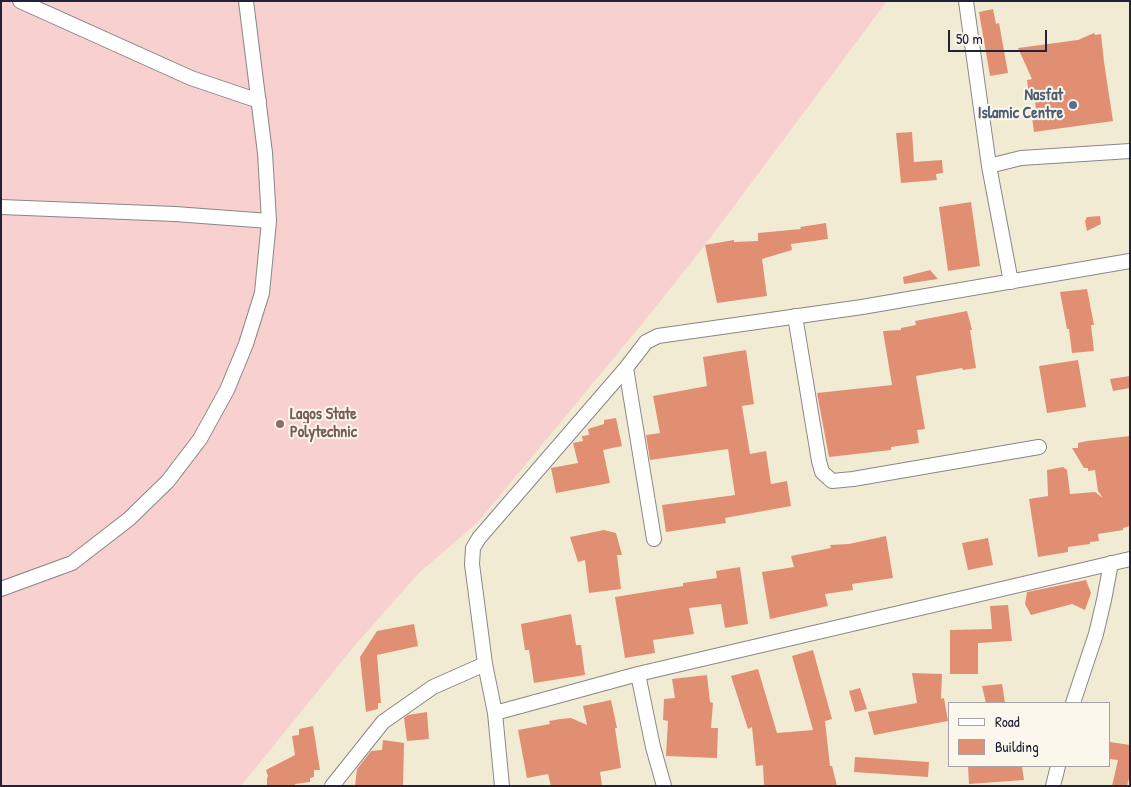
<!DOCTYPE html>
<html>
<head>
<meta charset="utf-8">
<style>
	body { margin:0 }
	#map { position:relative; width:1131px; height:787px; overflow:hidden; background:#f2ebd3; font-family:"Patrick Hand",sans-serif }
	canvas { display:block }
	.frame { position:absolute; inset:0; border:2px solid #22223b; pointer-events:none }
	.legend { position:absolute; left:948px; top:702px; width:162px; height:65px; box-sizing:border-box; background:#fbf7ec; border:1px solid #a4a2a5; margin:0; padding:6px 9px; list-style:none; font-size:15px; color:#22223b }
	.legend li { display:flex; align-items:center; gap:10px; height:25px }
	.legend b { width:25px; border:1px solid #a4a2a5 }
	.scale { position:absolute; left:948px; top:30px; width:99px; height:22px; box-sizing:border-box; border:2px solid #22223b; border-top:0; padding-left:6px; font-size:15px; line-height:18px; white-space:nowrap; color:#22223b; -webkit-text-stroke:4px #fbf7ec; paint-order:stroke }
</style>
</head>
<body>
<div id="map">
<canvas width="1131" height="787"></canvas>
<div class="frame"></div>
<ul class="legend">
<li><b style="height:6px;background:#fff"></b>Road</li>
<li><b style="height:14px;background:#e08f72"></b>Building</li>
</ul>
<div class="scale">50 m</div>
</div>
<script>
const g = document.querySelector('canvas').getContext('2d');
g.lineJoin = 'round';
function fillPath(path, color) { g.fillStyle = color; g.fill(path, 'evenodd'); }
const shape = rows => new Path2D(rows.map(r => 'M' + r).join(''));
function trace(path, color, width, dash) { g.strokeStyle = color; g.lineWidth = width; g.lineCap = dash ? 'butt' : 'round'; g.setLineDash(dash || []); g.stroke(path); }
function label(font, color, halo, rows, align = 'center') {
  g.font = font + ' "Patrick Hand",sans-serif'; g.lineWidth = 4; g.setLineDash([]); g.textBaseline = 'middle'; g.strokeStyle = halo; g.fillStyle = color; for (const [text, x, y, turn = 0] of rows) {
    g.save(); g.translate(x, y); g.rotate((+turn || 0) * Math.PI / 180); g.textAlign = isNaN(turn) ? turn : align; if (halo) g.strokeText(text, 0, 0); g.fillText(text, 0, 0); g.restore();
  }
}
const built = shape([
	[1,1,887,1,705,245,642,324,477,523,419,573,355,645,241,786,1,786]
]);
const building = shape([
	[993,9,996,24,999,23,1008,73,990,76,979,12],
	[1094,33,1095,35,1101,34,1104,62,1113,121,1034,132,1032,117,1037,117,1034,94,1029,95,1027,80,1032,79,1018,48,1078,40],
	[912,132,914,162,942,160,943,173,936,174,937,180,901,183,896,133],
	[971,202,980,266,948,271,939,207],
	[1100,216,1101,224,1087,231,1085,221,1087,217],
	[826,223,828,239,791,244,792,250,762,259,767,296,717,303,705,245,734,240,734,242,758,241,758,233,801,229,800,227],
	[930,270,938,279,904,284,903,277],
	[1087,289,1094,325,1091,325,1094,351,1072,353,1069,329,1067,329,1060,292],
	[967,311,972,330,970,330,976,368,963,370,962,368,916,376,925,429,917,430,919,443,891,447,891,450,829,457,817,393,892,385,883,331,901,330,901,328,916,325,915,321],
	[746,350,754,404,742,406,750,454,766,451,771,484,787,481,791,506,725,518,726,523,666,532,662,505,735,495,728,449,650,460,646,435,660,433,653,396,707,386,703,357],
	[1078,360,1086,407,1047,413,1039,366],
	[1130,376,1130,388,1113,391,1110,379],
	[616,418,622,446,603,450,610,483,556,493,551,468,578,463,573,443,583,441,582,436,589,435,588,429,604,424,604,420],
	[1130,436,1130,526,1123,528,1123,530,1098,534,1099,541,1090,542,1090,544,1068,547,1068,552,1038,557,1029,499,1048,496,1047,470,1063,467,1067,470,1070,494,1095,492,1103,498,1098,491,1095,470,1088,471,1088,468,1084,468,1072,448,1078,448,1078,443,1087,441],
	[604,530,616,533,622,555,617,555,621,589,589,593,585,560,578,562,570,537],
	[886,536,893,578,852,584,853,590,825,594,828,606,770,619,762,572,794,567,791,556,831,548,830,545,849,544],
	[988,538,993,565,968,570,962,543],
	[740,567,748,624,725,628,721,604,689,608,694,634,653,640,655,653,625,658,615,597,683,586,683,583,717,578,716,571],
	[1086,580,1091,593,1085,610,1072,604,1031,615,1025,604,1027,592],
	[1008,605,1012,641,978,643,978,674,950,674,950,630,992,629,990,606],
	[571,614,576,645,581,645,585,675,534,683,529,650,525,650,521,624],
	[414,624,418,646,377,655,381,703,378,703,378,709,366,712,360,657,377,631],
	[813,650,832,719,825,721,830,766,832,766,837,786,764,786,763,765,756,766,752,727,748,729,731,676,758,669,777,733,813,730,792,656],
	[912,673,942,674,941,699,944,698,948,721,874,735,868,712,917,703],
	[707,675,710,702,713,703,711,728,718,728,717,758,666,756,668,721,663,720,664,699,675,698,672,679],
	[1002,684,1005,703,986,703,982,686],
	[860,688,867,709,855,712,849,691],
	[611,700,617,728,615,728,621,768,600,772,602,786,551,786,548,774,527,778,518,730,550,724,549,721,560,719,571,718,587,725,583,706],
	[427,712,429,739,407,741,404,718,408,715],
	[313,726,320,770,314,770,314,777,310,778,310,782,295,784,295,786,267,786,267,778,268,776,266,770,295,755,292,736,299,735,299,729],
	[383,740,404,743,403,786,355,786,357,769,371,751,382,750],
	[1110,742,1130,745,1130,775,1127,786,1112,786,1118,760,1110,759],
	[855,757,929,762,928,777,854,772],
	[968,766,1022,766,1024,780,969,784]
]);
const minor = shape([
	[20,1,191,78,259,101],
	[966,1,989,166,1011,282],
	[989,166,1021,158,1130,151],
	[1,207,175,214,269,221],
	[795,316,819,461,822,472,832,481,853,479,1039,447],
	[626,368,654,539],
	[1,589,72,563,129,519,168,481,200,439,227,390,246,344,262,293,269,221,265,153,246,1],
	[638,674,653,747,664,786],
	[1073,703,1096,634,1104,600,1111,563],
	[495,713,638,674,1130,559],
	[332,786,383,722,433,687,485,664],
	[502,786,495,713,485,664,472,564,473,548,479,538,626,368,646,342,658,336,862,307,1130,261],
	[1053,786,1058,766]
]);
const markers = [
	[1073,105,5,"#5c6f8a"],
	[280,424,5,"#8d6e63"]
];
const serviceNames = [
	["Nasfat",1063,96],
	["Islamic Centre",1063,114]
];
const educationNames = [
	["Lagos State",290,415],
	["Polytechnic",290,433]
];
fillPath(built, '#f7d0cf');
fillPath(building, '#e08f72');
trace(minor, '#8a8687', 16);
trace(minor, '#fff', 14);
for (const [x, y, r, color] of markers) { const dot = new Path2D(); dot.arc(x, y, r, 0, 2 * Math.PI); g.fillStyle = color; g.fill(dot); trace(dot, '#fbf7ec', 2); }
label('bold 16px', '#4e5e75', '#fbf7ec', serviceNames, 'right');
label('bold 16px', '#785e54', '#fbf7ec', educationNames, 'left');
</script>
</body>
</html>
